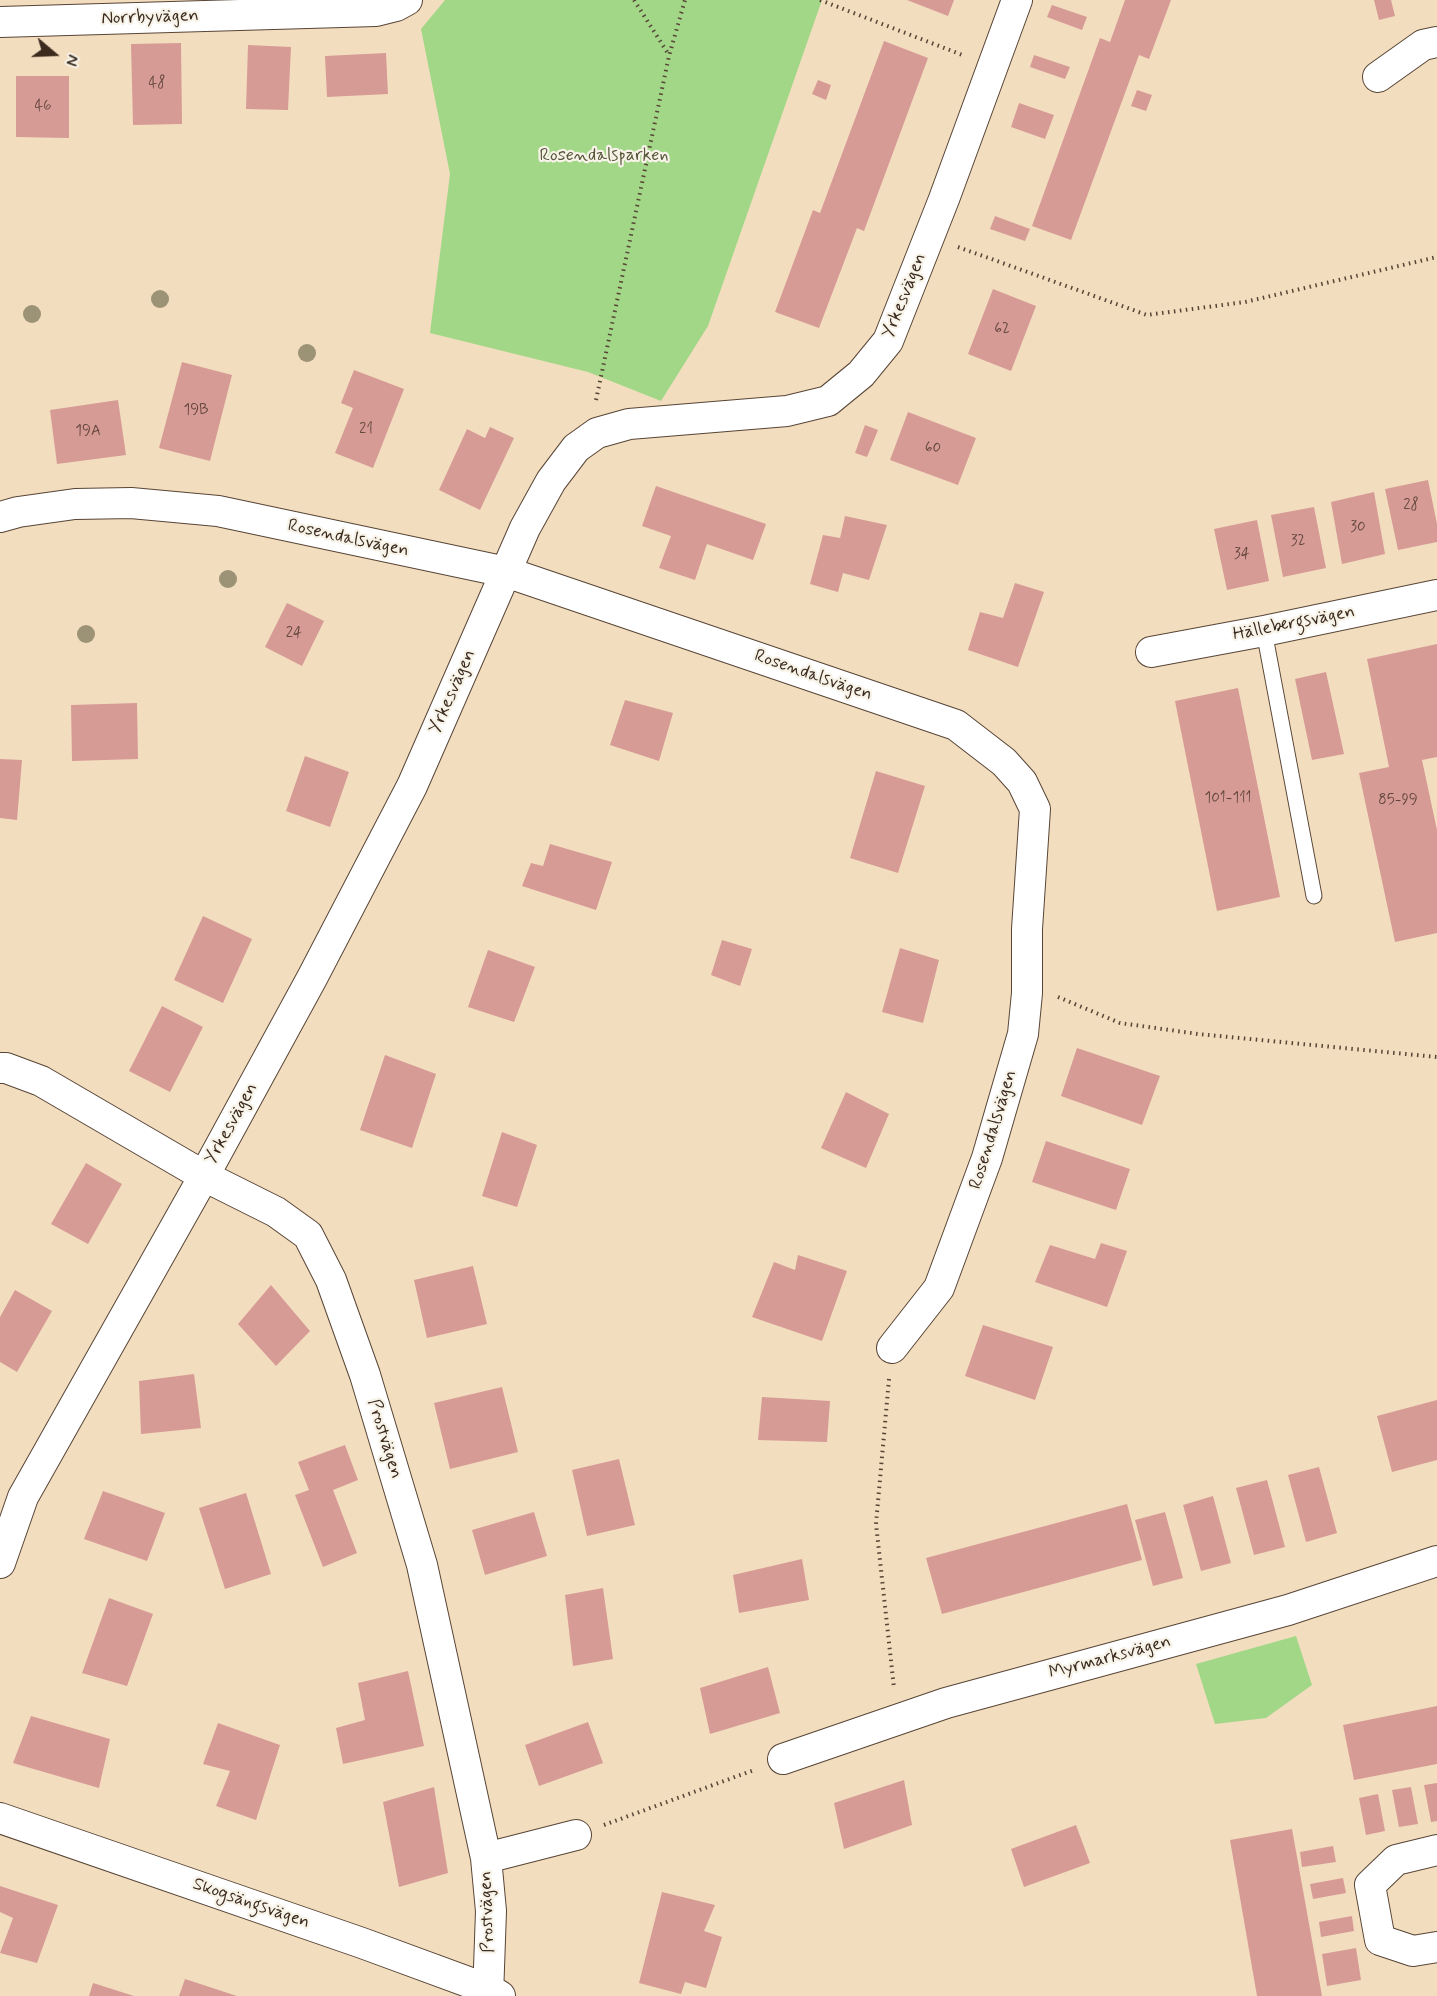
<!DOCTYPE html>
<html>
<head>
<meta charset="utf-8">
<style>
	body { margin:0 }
	#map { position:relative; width:1437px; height:1996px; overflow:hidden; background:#f3ddbf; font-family:Mynerve,sans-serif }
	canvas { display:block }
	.north { position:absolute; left:24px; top:24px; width:60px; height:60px; -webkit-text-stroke:4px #f7f3e8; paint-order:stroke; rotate:109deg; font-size:16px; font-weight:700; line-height:24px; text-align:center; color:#3b2a1e }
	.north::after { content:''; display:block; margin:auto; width:21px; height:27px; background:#3b2a1e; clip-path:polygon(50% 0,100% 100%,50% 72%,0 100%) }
</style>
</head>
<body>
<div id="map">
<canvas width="1437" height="1996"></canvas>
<div class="north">N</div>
</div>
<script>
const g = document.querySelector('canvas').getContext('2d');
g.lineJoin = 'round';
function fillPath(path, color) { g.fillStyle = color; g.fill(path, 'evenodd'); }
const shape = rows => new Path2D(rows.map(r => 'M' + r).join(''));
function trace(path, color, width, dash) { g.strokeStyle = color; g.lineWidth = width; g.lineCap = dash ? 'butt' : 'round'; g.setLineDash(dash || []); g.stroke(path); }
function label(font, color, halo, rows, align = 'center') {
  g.font = font + ' Mynerve,sans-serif'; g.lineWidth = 4.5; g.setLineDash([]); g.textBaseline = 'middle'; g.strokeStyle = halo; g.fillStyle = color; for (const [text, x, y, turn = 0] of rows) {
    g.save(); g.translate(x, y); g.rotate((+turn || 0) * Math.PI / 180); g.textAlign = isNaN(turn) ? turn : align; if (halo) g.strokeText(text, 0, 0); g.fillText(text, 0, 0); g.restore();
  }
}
const green = shape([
	[445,0,822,0,708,326,661,401,588,372,430,333,450,174,421,29],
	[1296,1636,1312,1685,1266,1718,1215,1724,1196,1664]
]);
const building = shape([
	[907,0,954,0,948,16],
	[1125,0,1171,0,1149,59,1139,55,1071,240,1032,226,1100,38,1110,42],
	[1374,0,1391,0,1395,16,1379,20],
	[1052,5,1087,17,1082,30,1047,17],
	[884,41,928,58,864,231,857,228,819,328,775,312,813,210,820,213],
	[181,43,182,124,133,125,131,44],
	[248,45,291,47,288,110,246,109],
	[386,53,388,94,327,97,325,56],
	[1034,55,1070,67,1065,79,1030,67],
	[16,76,69,76,69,138,16,137],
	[818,80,831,85,826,100,812,94],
	[1137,90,1152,95,1146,111,1131,106],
	[1019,103,1054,115,1045,139,1011,127],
	[995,216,1030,229,1025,241,990,229],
	[993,289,1036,306,1011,371,968,354],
	[182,362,232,375,210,461,159,448],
	[354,370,404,389,373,468,335,453,353,408,341,403],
	[118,400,126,455,57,464,50,410],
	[908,412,976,438,958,485,890,460],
	[865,425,878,430,867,457,855,453],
	[490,427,514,438,480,510,439,490,467,429,485,438],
	[1428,480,1437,524,1437,542,1398,550,1385,489],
	[656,486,766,524,753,560,707,544,695,580,659,568,671,536,642,526],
	[1374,492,1385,554,1342,564,1331,502],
	[1314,507,1326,568,1283,577,1271,515],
	[845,516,887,525,869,580,843,573,838,592,810,584,823,535,840,538],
	[1257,520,1269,581,1227,590,1214,529],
	[1015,583,1044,592,1018,667,968,650,980,612,1003,618],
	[287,603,324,621,302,666,265,647],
	[1437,644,1437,757,1422,760,1437,830,1437,933,1395,942,1359,773,1389,767,1367,659],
	[1326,672,1344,754,1312,760,1295,679],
	[1238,688,1280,897,1217,911,1175,701],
	[625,700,673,713,659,761,610,745],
	[137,703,138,759,72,761,71,705],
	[305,756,349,772,330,827,286,811],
	[0,759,22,760,17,820,0,818],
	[876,771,925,786,898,873,850,858],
	[550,844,612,862,596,910,522,886,531,863,543,866],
	[203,916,252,939,223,1003,174,980],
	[722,940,752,949,740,986,711,975],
	[900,948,939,960,923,1023,882,1012],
	[488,950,535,967,514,1022,468,1007],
	[162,1006,203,1027,170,1092,129,1071],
	[1077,1048,1160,1076,1142,1125,1061,1096],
	[385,1055,436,1074,412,1148,360,1130],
	[846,1092,889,1114,866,1168,821,1148],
	[502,1132,537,1145,517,1207,482,1196],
	[1046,1141,1130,1169,1116,1210,1032,1182],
	[86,1163,122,1184,88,1244,51,1224],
	[1101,1243,1127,1251,1107,1307,1035,1282,1050,1245,1095,1259],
	[798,1255,847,1271,822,1341,752,1317,774,1262,795,1270],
	[473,1266,487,1324,427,1338,414,1280],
	[271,1285,310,1331,276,1366,238,1324],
	[15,1290,52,1311,17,1372,0,1362,0,1317],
	[983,1325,1053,1347,1035,1400,965,1376],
	[194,1374,201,1428,141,1434,139,1381],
	[502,1387,518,1452,450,1469,434,1403],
	[762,1397,830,1401,827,1442,758,1440],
	[1437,1400,1437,1460,1392,1472,1377,1416],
	[345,1445,358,1480,333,1490,357,1553,323,1567,295,1495,309,1490,298,1462],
	[619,1459,635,1525,587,1536,572,1470],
	[1319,1467,1337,1533,1306,1542,1288,1475],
	[1267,1480,1285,1547,1254,1555,1236,1488],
	[103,1491,165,1513,147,1561,84,1539],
	[246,1493,271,1574,225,1589,199,1508],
	[1213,1496,1231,1563,1201,1571,1183,1505],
	[1127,1504,1142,1560,942,1614,926,1558],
	[534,1512,547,1556,485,1575,472,1530],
	[1165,1512,1183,1578,1153,1586,1135,1520],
	[802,1559,809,1600,739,1613,733,1575],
	[603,1588,613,1659,573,1666,565,1595],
	[109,1598,153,1614,127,1686,82,1673],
	[768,1667,780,1713,710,1734,700,1688],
	[408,1671,424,1746,343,1764,336,1728,365,1720,358,1683],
	[1437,1706,1437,1764,1354,1780,1343,1725],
	[31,1716,110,1739,99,1788,13,1763],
	[588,1722,603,1763,539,1786,525,1745],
	[218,1723,280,1745,256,1820,216,1806,230,1771,203,1764],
	[904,1780,912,1825,844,1849,834,1803],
	[1437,1783,1437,1821,1431,1822,1424,1785],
	[434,1787,448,1873,399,1887,383,1802],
	[1411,1787,1418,1824,1399,1827,1392,1790],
	[1378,1794,1385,1831,1366,1835,1359,1798],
	[1076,1825,1090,1863,1024,1887,1011,1849],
	[1292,1829,1322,1996,1257,1996,1230,1840],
	[1333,1846,1336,1862,1302,1867,1300,1852],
	[1343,1878,1346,1893,1313,1899,1310,1884],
	[0,1886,58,1905,37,1963,0,1953,13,1918,0,1912],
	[662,1892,715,1905,704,1931,722,1937,706,1988,685,1982,681,1994,639,1983],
	[1352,1916,1354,1931,1321,1937,1319,1922],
	[1356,1948,1361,1980,1327,1986,1322,1954],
	[185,1979,237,1996,179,1996],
	[93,1983,134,1996,89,1996]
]);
const path = shape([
	[634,0,669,55],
	[820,0,965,56],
	[958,247,1147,315,1245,302,1437,257],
	[596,400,669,56,685,0],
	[1058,997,1120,1023,1198,1034,1437,1057],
	[889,1379,876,1524,894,1688],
	[604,1825,754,1770]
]);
const service = shape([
	[1264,631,1314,896]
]);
const minor = shape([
	[0,22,376,11,396,6,407,0],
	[1378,77,1423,45,1437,42],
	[0,517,18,512,75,504,131,503,218,511,506,572,956,725,1004,762,1022,782,1035,809,1027,929,1027,993,1023,1034,987,1158,939,1288,892,1348],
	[1151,652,1264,631,1437,595],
	[0,1068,6,1068,41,1081,204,1176,276,1212,308,1235,331,1280,365,1375,422,1565,486,1858,491,1911,488,1996],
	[0,1563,23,1497,204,1176,312,978,412,786,525,528,551,481,576,448,597,433,629,424,787,411,828,401,861,374,888,341,944,199,1017,0],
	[783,1759,946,1703,1288,1610,1437,1561],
	[0,1818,362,1943,490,1990,500,1996],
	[1437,1850,1396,1860,1370,1885,1380,1940,1413,1951,1437,1947],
	[486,1858,576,1835]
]);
const trees = [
	[160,299],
	[32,314],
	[307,353],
	[228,579],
	[86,634]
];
const numberNames = [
	["48",157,84],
	["46",43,107],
	["62",1002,330],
	["19B",196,411],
	["21",366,430],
	["19A",88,432],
	["60",933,449],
	["28",1411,506],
	["30",1358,528],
	["32",1298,542],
	["34",1242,555],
	["24",294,634],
	["101-111",1228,799],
	["85-99",1398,801]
];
const streetNames = [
	["Norrbyvägen",150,18,-2],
	["Yrkesvägen",905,296,-68],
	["Rosendalsvägen",348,539,12],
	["Hällebergsvägen",1294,624,-11],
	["Rosendalsvägen",813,676,19],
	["Yrkesvägen",453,692,-66],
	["Yrkesvägen",232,1124,-61],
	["Rosendalsvägen",994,1130,-73],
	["Prostvägen",384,1439,73],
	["Myrmarksvägen",1110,1658,-15],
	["Skogsängsvägen",251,1904,19],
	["Prostvägen",488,1912,-92]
];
const parkNames = [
	["Rosendalsparken",604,156]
];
fillPath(green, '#a2d788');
fillPath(building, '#d79b96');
trace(service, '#574536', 17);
trace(minor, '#574536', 32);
trace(path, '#574536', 4, [1.5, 4.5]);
trace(service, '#fff', 15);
trace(minor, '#fff', 30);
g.fillStyle = '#9c9275';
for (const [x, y] of trees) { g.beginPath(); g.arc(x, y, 9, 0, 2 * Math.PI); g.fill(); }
label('15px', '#62463c', null, numberNames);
label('18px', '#3b2a1e', '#f7f3e8', streetNames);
label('18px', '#555538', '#f7f3e8', parkNames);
</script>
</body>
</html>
